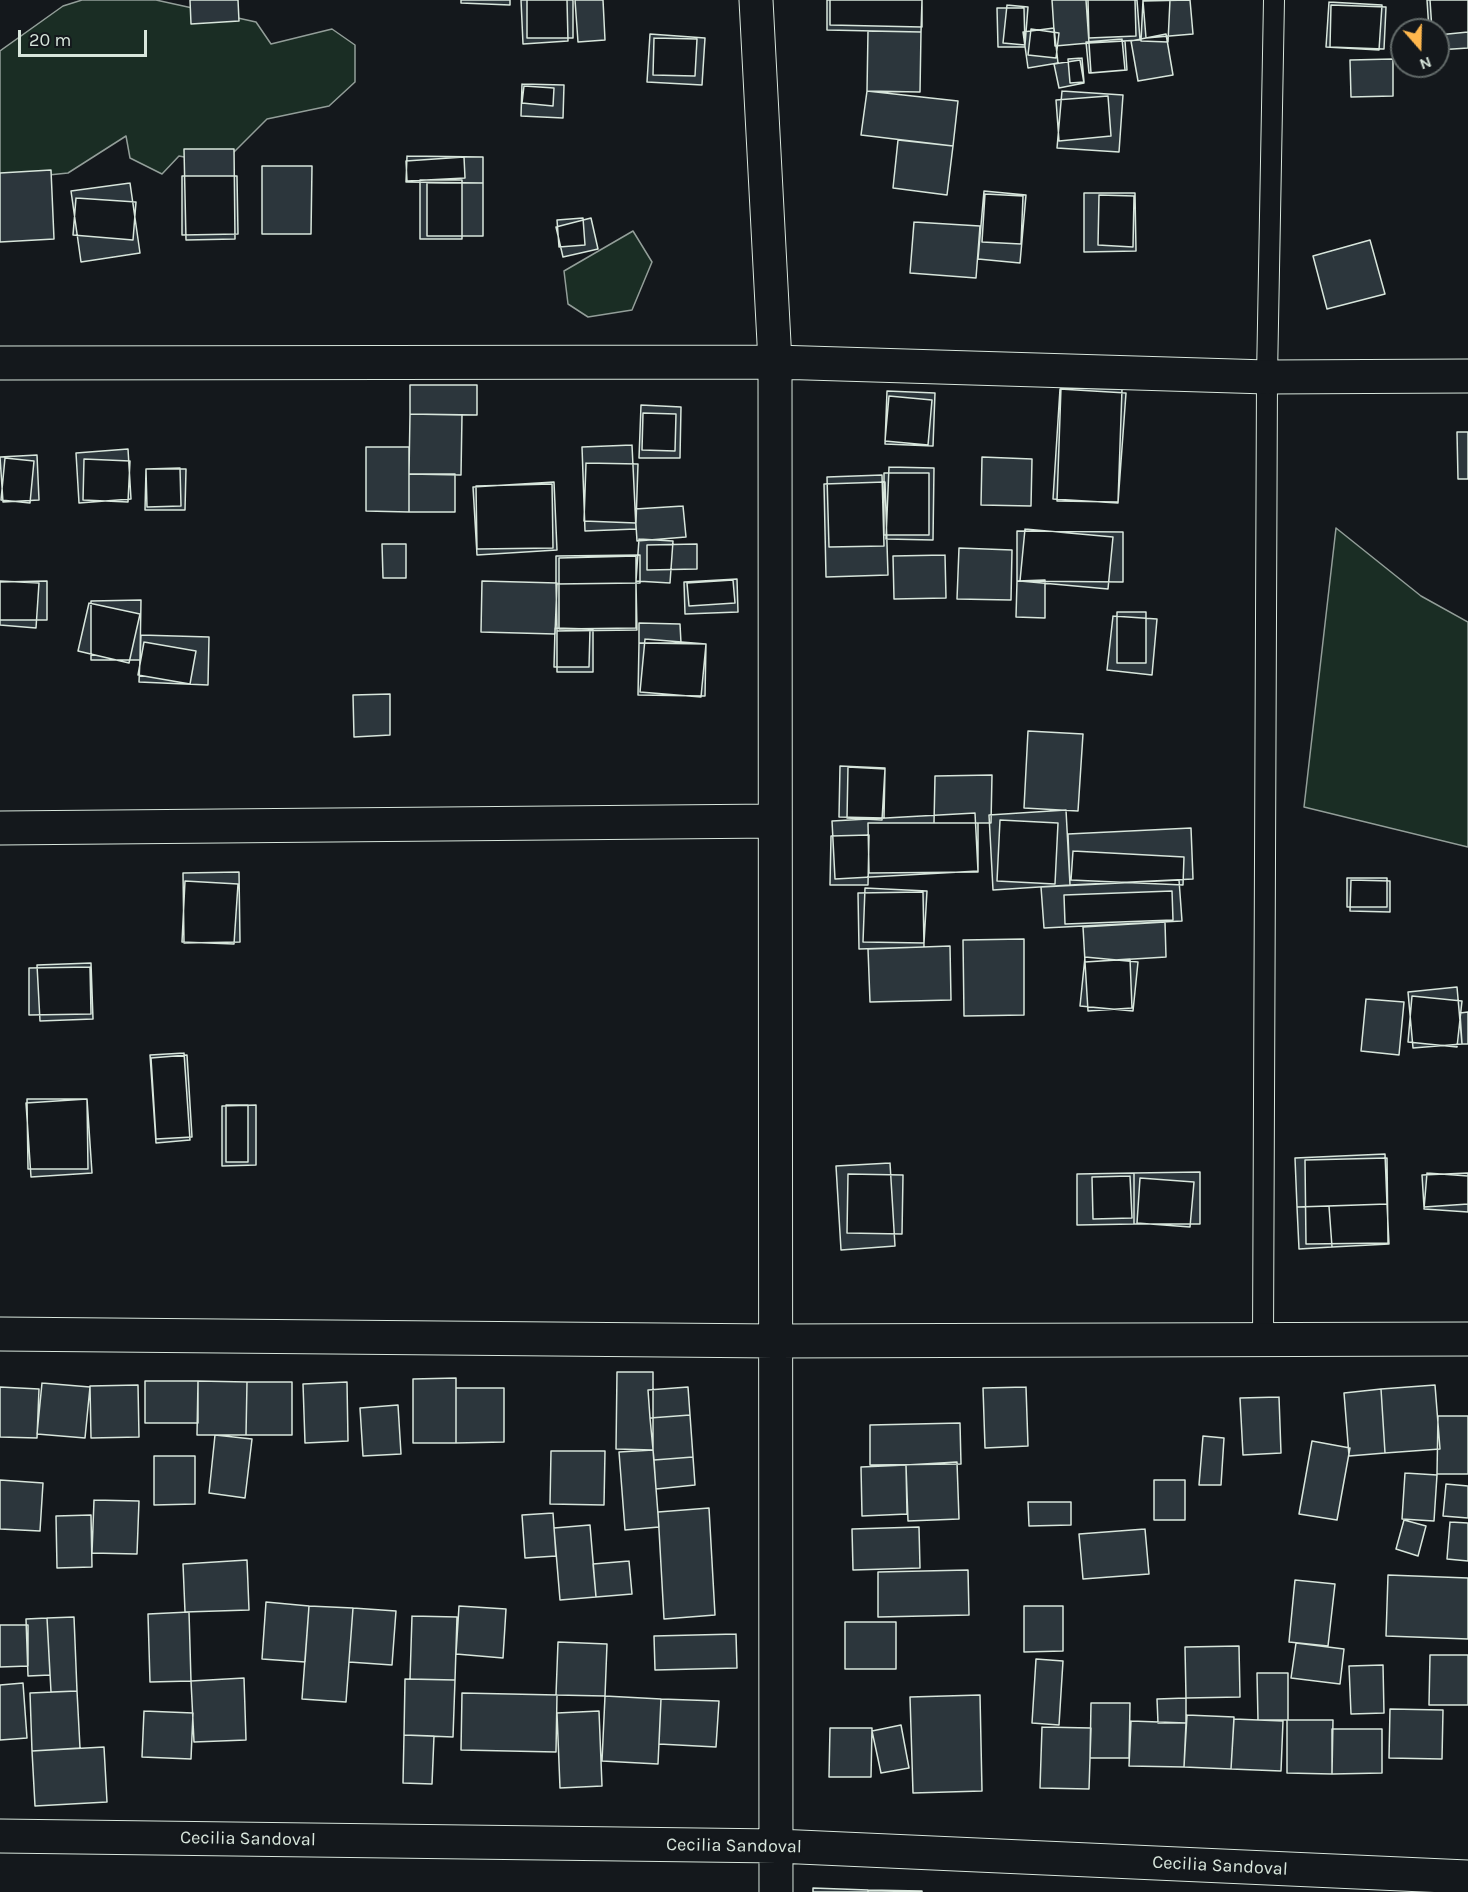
<!DOCTYPE html>
<html>
<head>
<meta charset="utf-8">
<style>
	body { margin:0 }
	#map { position:relative; width:1468px; height:1892px; overflow:hidden; background:#14181c; font-family:Karla,sans-serif }
	canvas { display:block }
	.north { position:absolute; left:1390px; top:18px; width:60px; height:60px; box-sizing:border-box; background:#14181c; border:2px solid #626a69; border-radius:50%; rotate:160deg; font-size:16px; font-weight:700; line-height:24px; text-align:center; color:#d8e6dc }
	.north::after { content:''; display:block; margin:auto; width:21px; height:27px; background:#ffb74d; clip-path:polygon(50% 0,100% 100%,50% 72%,0 100%) }
	.scale { position:absolute; left:18px; top:30px; width:129px; height:27px; box-sizing:border-box; border:3px solid #d8e6dc; border-top:0; padding-left:8px; font-size:18px; line-height:21px; white-space:nowrap; color:#d8e6dc; -webkit-text-stroke:4px #14181c; paint-order:stroke }
</style>
</head>
<body>
<div id="map">
<canvas width="1468" height="1892"></canvas>
<div class="north">N</div>
<div class="scale">20 m</div>
</div>
<script>
const g = document.querySelector('canvas').getContext('2d');
g.lineJoin = 'round';
function fillPath(path, color) { g.fillStyle = color; g.fill(path, 'evenodd'); }
const shape = rows => new Path2D(rows.map(r => 'M' + r).join(''));
function trace(path, color, width, dash) { g.strokeStyle = color; g.lineWidth = width; g.lineCap = dash ? 'butt' : 'round'; g.setLineDash(dash || []); g.stroke(path); }
function label(font, color, halo, rows, align = 'center') {
  g.font = font + ' Karla,sans-serif'; g.lineWidth = 4.5; g.setLineDash([]); g.textBaseline = 'middle'; g.strokeStyle = halo; g.fillStyle = color; for (const [text, x, y, turn = 0] of rows) {
    g.save(); g.translate(x, y); g.rotate((+turn || 0) * Math.PI / 180); g.textAlign = isNaN(turn) ? turn : align; if (halo) g.strokeText(text, 0, 0); g.fillText(text, 0, 0); g.restore();
  }
}
const green = shape([
	[82,0,156,0,256,22,271,44,332,29,355,45,355,82,329,106,267,119,222,164,179,156,162,174,130,158,126,136,68,173,0,180,0,51,63,6,82,0],
	[633,231,652,262,632,310,588,317,568,304,564,271,633,231],
	[1336,528,1421,596,1468,622,1468,847,1304,807,1336,528]
]);
const building = shape([
	[190,0,238,0,239,21,191,24,190,0],
	[461,0,510,0,510,5,461,3,461,0],
	[521,0,567,0,568,41,523,44,521,0],
	[527,0,573,0,573,38,527,38,527,0],
	[575,0,603,0,605,40,578,42,575,0],
	[827,0,922,0,921,32,827,30,827,0],
	[830,0,922,0,922,27,830,25,830,0],
	[1052,0,1086,0,1089,43,1055,46,1052,0],
	[1086,0,1137,0,1140,40,1089,43,1086,0],
	[1088,0,1135,0,1136,36,1089,38,1088,0],
	[1143,0,1170,0,1168,42,1141,41,1143,0],
	[1190,0,1193,34,1146,38,1143,1,1190,0],
	[1427,0,1468,0,1468,32,1438,35,1438,30,1429,30,1427,0],
	[1430,0,1468,0,1468,48,1438,50,1438,30,1432,30,1430,0],
	[1329,2,1382,5,1379,50,1326,47,1329,2],
	[1007,5,1028,7,1025,45,1003,43,1007,5],
	[1331,5,1386,7,1384,49,1330,47,1331,5],
	[997,8,1024,8,1025,47,998,47,997,8],
	[1054,28,1058,63,1028,68,1023,32,1054,28],
	[1031,29,1059,33,1056,58,1028,55,1031,29],
	[868,31,921,32,920,92,867,91,868,31],
	[650,34,705,38,702,85,647,82,650,34],
	[1166,34,1173,75,1138,81,1131,41,1166,34],
	[654,38,697,39,695,76,653,75,654,38],
	[1122,39,1125,70,1089,73,1086,42,1122,39],
	[1125,41,1127,70,1091,73,1089,43,1125,41],
	[1082,58,1084,82,1070,83,1068,59,1082,58],
	[1393,59,1393,96,1351,97,1350,60,1393,59],
	[1080,60,1084,83,1059,88,1054,64,1080,60],
	[522,84,564,85,563,118,521,116,522,84],
	[524,86,554,88,553,106,522,103,524,86],
	[867,91,958,101,953,146,861,135,867,91],
	[1062,91,1123,95,1119,152,1057,148,1062,91],
	[1108,96,1111,136,1059,141,1056,100,1108,96],
	[898,140,953,146,947,195,893,188,898,140],
	[184,149,234,149,235,239,186,240,184,149],
	[407,156,483,157,483,183,406,182,407,156],
	[464,157,465,178,407,181,406,161,464,157],
	[262,166,312,166,311,234,262,234,262,166],
	[51,170,54,239,0,242,0,173,51,170],
	[182,176,237,176,238,234,182,235,182,176],
	[420,180,462,180,462,239,420,239,420,180],
	[130,183,140,253,81,262,71,191,130,183],
	[427,183,483,183,483,236,427,236,427,183],
	[984,191,1026,195,1020,263,978,259,984,191],
	[1084,193,1135,193,1136,251,1084,252,1084,193],
	[985,194,1023,196,1021,244,982,242,985,194],
	[1099,195,1134,196,1133,247,1098,245,1099,195],
	[76,198,136,202,133,240,73,235,76,198],
	[583,218,585,245,559,247,557,220,583,218],
	[591,218,598,249,563,257,556,227,591,218],
	[914,222,980,226,976,278,910,273,914,222],
	[1370,240,1385,294,1327,309,1313,256,1370,240],
	[410,385,477,385,477,415,410,414,410,385],
	[1061,388,1122,389,1118,502,1057,501,1061,388],
	[1060,389,1126,393,1118,503,1053,499,1060,389],
	[887,391,935,393,933,446,885,444,887,391],
	[889,396,932,400,928,445,885,441,889,396],
	[641,405,681,407,680,458,639,458,641,405],
	[643,413,676,414,675,451,642,450,643,413],
	[410,414,462,415,461,475,409,474,410,414],
	[1457,432,1468,432,1468,479,1458,479,1457,432],
	[632,445,636,529,585,531,582,447,632,445],
	[366,447,409,447,409,512,366,511,366,447],
	[128,449,131,499,79,503,76,453,128,449],
	[37,455,39,500,3,502,0,457,37,455],
	[982,457,1032,459,1031,506,981,505,982,457],
	[5,458,34,461,30,503,1,500,5,458],
	[84,459,130,461,128,502,83,500,84,459],
	[586,463,638,464,636,523,584,521,586,463],
	[889,467,934,468,933,540,886,539,889,467],
	[180,468,181,506,147,507,146,469,180,468],
	[146,469,186,469,185,510,145,510,146,469],
	[884,473,929,473,929,535,884,535,884,473],
	[409,474,455,474,455,512,409,512,409,474],
	[882,475,884,546,829,547,827,477,882,475],
	[554,482,557,550,477,555,473,487,554,482],
	[885,482,888,575,826,577,824,484,885,482],
	[552,484,553,548,477,549,476,486,552,484],
	[683,506,686,537,637,541,635,509,683,506],
	[1025,529,1113,537,1108,589,1020,581,1025,529],
	[1017,531,1123,532,1123,582,1017,581,1017,531],
	[639,539,673,541,670,583,636,581,639,539],
	[382,544,406,544,406,578,383,578,382,544],
	[697,544,697,569,647,570,647,545,697,544],
	[959,548,1012,550,1011,600,957,599,959,548],
	[640,555,640,583,556,584,556,556,640,555],
	[945,555,946,598,894,599,893,556,945,555],
	[636,556,636,628,559,629,559,558,636,556],
	[737,579,738,612,685,614,684,582,737,579],
	[733,580,735,603,689,606,687,583,733,580],
	[1045,580,1045,618,1016,617,1017,581,1045,580],
	[0,581,39,583,36,628,0,625,0,581],
	[47,581,47,620,0,620,0,582,47,581],
	[482,581,557,583,555,634,481,632,482,581],
	[636,583,637,630,557,631,556,584,636,583],
	[141,600,140,660,91,660,91,601,141,600],
	[89,603,140,614,129,663,78,651,89,603],
	[1117,612,1146,612,1146,663,1117,663,1117,612],
	[1113,616,1157,619,1152,675,1107,670,1113,616],
	[639,623,680,624,681,643,639,643,639,623],
	[555,628,590,629,589,667,554,667,555,628],
	[593,630,593,672,557,672,557,631,593,630],
	[141,635,209,637,208,685,139,682,141,635],
	[645,639,706,644,701,697,640,692,645,639],
	[144,642,196,651,190,684,138,675,144,642],
	[639,643,706,644,705,696,638,695,639,643],
	[390,694,390,735,354,737,353,695,390,694],
	[1028,731,1083,734,1078,811,1024,808,1028,731],
	[840,766,885,768,884,818,839,817,840,766],
	[848,767,885,769,882,820,847,818,848,767],
	[992,775,991,823,934,823,935,776,992,775],
	[1066,810,1070,885,993,890,989,815,1066,810],
	[975,813,978,871,835,879,832,821,975,813],
	[1000,820,1058,823,1055,884,997,881,1000,820],
	[868,823,978,823,978,872,869,873,868,823],
	[1191,828,1193,879,1070,885,1068,834,1191,828],
	[869,835,868,885,830,885,831,836,869,835],
	[1073,851,1184,857,1183,885,1071,880,1073,851],
	[239,872,240,942,184,943,183,873,239,872],
	[1347,878,1387,878,1387,907,1347,907,1347,878],
	[1179,880,1182,921,1044,928,1041,887,1179,880],
	[1351,880,1390,881,1390,912,1350,911,1351,880],
	[185,881,238,884,234,944,182,942,185,881],
	[865,888,927,891,924,943,863,942,865,888],
	[1172,891,1173,920,1065,924,1064,895,1172,891],
	[923,892,924,947,859,949,858,893,923,892],
	[1165,922,1166,957,1085,962,1083,927,1165,922],
	[1024,939,1024,1015,964,1016,963,940,1024,939],
	[950,946,951,1000,870,1002,868,949,950,946],
	[1085,957,1138,962,1133,1011,1080,1006,1085,957],
	[1130,959,1132,1008,1088,1011,1085,962,1130,959],
	[91,963,93,1019,40,1021,37,965,91,963],
	[90,967,91,1014,29,1015,29,968,90,967],
	[1457,987,1462,1044,1413,1048,1408,992,1457,987],
	[1412,996,1462,1001,1457,1047,1408,1042,1412,996],
	[1366,999,1404,1002,1399,1055,1361,1051,1366,999],
	[1468,1012,1468,1044,1462,1044,1460,1013,1468,1012],
	[184,1053,190,1140,156,1143,150,1055,184,1053],
	[187,1055,192,1137,156,1139,151,1058,187,1055],
	[27,1099,87,1099,88,1169,28,1169,27,1099],
	[87,1099,92,1173,31,1177,26,1103,87,1099],
	[226,1105,248,1105,248,1162,226,1162,226,1105],
	[256,1105,256,1165,222,1166,222,1106,256,1105],
	[1385,1154,1387,1204,1297,1207,1295,1158,1385,1154],
	[1387,1158,1388,1243,1306,1244,1305,1160,1387,1158],
	[890,1163,895,1246,841,1250,836,1166,890,1163],
	[1200,1172,1200,1224,1134,1224,1134,1173,1200,1172],
	[1134,1173,1134,1224,1077,1225,1077,1174,1134,1173],
	[1427,1173,1468,1176,1468,1212,1424,1209,1427,1173],
	[1468,1173,1468,1204,1424,1207,1422,1175,1468,1173],
	[848,1174,903,1175,902,1234,847,1233,848,1174],
	[1130,1176,1132,1218,1093,1219,1092,1177,1130,1176],
	[1140,1178,1194,1182,1190,1227,1137,1223,1140,1178],
	[1387,1204,1389,1244,1332,1247,1329,1206,1387,1204],
	[1329,1206,1332,1247,1299,1249,1297,1207,1329,1206],
	[617,1372,653,1372,653,1450,616,1449,617,1372],
	[456,1378,456,1443,413,1443,413,1379,456,1378],
	[145,1381,198,1381,198,1423,145,1423,145,1381],
	[198,1381,247,1382,246,1435,197,1435,198,1381],
	[247,1382,292,1382,292,1435,246,1435,247,1382],
	[347,1382,348,1441,305,1443,303,1384,347,1382],
	[42,1383,90,1387,85,1438,37,1434,42,1383],
	[138,1385,139,1437,91,1438,90,1386,138,1385],
	[1435,1385,1440,1449,1385,1453,1381,1389,1435,1385],
	[0,1387,39,1389,37,1438,0,1437,0,1387],
	[688,1387,690,1415,650,1418,648,1390,688,1387],
	[1026,1387,1028,1446,985,1448,983,1388,1026,1387],
	[456,1388,504,1388,504,1442,456,1443,456,1388],
	[1381,1389,1385,1453,1349,1456,1344,1393,1381,1389],
	[1279,1397,1281,1453,1243,1455,1240,1398,1279,1397],
	[398,1405,401,1454,363,1456,360,1408,398,1405],
	[690,1415,693,1457,654,1460,650,1418,690,1415],
	[1438,1416,1468,1416,1468,1474,1437,1474,1438,1416],
	[960,1423,961,1464,870,1465,870,1425,960,1423],
	[215,1435,252,1439,245,1498,209,1493,215,1435],
	[1203,1436,1224,1438,1221,1485,1199,1485,1203,1436],
	[1312,1441,1350,1448,1337,1520,1299,1514,1312,1441],
	[653,1450,659,1527,625,1530,619,1452,653,1450],
	[551,1451,605,1451,604,1505,550,1504,551,1451],
	[154,1456,195,1456,195,1504,154,1505,154,1456],
	[693,1457,695,1485,656,1489,654,1460,693,1457],
	[957,1462,959,1519,908,1521,906,1465,957,1462],
	[906,1465,907,1514,862,1516,861,1467,906,1465],
	[1405,1473,1437,1475,1434,1521,1402,1519,1405,1473],
	[0,1480,43,1483,40,1531,0,1529,0,1480],
	[1154,1480,1185,1480,1185,1520,1154,1520,1154,1480],
	[1446,1484,1468,1486,1468,1518,1443,1516,1446,1484],
	[94,1500,139,1501,137,1554,92,1553,94,1500],
	[1028,1502,1071,1502,1071,1525,1029,1526,1028,1502],
	[709,1508,715,1615,664,1619,658,1512,709,1508],
	[553,1513,556,1556,525,1558,522,1515,553,1513],
	[91,1515,92,1567,57,1568,56,1516,91,1515],
	[1404,1520,1426,1526,1418,1556,1396,1549,1404,1520],
	[1450,1522,1468,1523,1468,1561,1447,1559,1450,1522],
	[590,1525,596,1597,560,1600,554,1528,590,1525],
	[919,1527,920,1568,853,1570,852,1529,919,1527],
	[1145,1529,1149,1574,1083,1579,1079,1534,1145,1529],
	[247,1560,249,1610,185,1612,183,1564,247,1560],
	[629,1561,632,1594,596,1597,593,1564,629,1561],
	[968,1570,969,1615,878,1617,878,1572,968,1570],
	[1388,1575,1468,1578,1468,1639,1386,1636,1388,1575],
	[1295,1580,1335,1584,1328,1646,1289,1642,1295,1580],
	[266,1602,309,1606,305,1662,262,1659,266,1602],
	[309,1606,353,1608,346,1702,302,1699,309,1606],
	[459,1606,506,1609,503,1658,456,1654,459,1606],
	[1024,1606,1063,1606,1063,1651,1024,1652,1024,1606],
	[353,1608,396,1611,392,1665,349,1662,353,1608],
	[189,1612,191,1681,150,1682,148,1614,189,1612],
	[412,1616,457,1617,455,1680,410,1679,412,1616],
	[74,1617,77,1691,51,1692,47,1618,74,1617],
	[47,1618,50,1675,28,1676,26,1619,47,1618],
	[845,1622,896,1622,896,1669,845,1669,845,1622],
	[0,1625,28,1625,28,1666,0,1667,0,1625],
	[736,1634,737,1668,655,1670,654,1636,736,1634],
	[558,1642,607,1644,605,1696,556,1695,558,1642],
	[1296,1643,1344,1649,1340,1684,1291,1678,1296,1643],
	[1239,1646,1240,1697,1186,1698,1185,1647,1239,1646],
	[1430,1655,1468,1655,1468,1705,1429,1705,1430,1655],
	[1036,1659,1063,1661,1059,1725,1032,1723,1036,1659],
	[1383,1665,1384,1713,1351,1714,1349,1666,1383,1665],
	[1257,1673,1288,1673,1288,1720,1258,1720,1257,1673],
	[244,1678,246,1740,194,1742,191,1681,244,1678],
	[405,1679,455,1680,453,1737,404,1735,405,1679],
	[23,1683,27,1738,0,1740,0,1685,23,1683],
	[77,1691,80,1748,32,1751,30,1693,77,1691],
	[462,1693,557,1695,556,1752,461,1750,462,1693],
	[980,1695,982,1791,913,1793,910,1697,980,1695],
	[605,1696,661,1699,658,1764,602,1761,605,1696],
	[1186,1698,1186,1723,1158,1723,1157,1699,1186,1698],
	[661,1699,719,1701,716,1747,659,1744,661,1699],
	[1091,1703,1130,1703,1129,1758,1090,1758,1091,1703],
	[1390,1709,1443,1710,1442,1759,1389,1758,1390,1709],
	[144,1711,193,1713,191,1759,142,1757,144,1711],
	[599,1711,602,1786,560,1788,557,1713,599,1711],
	[1187,1715,1234,1717,1231,1769,1184,1767,1187,1715],
	[1234,1719,1283,1721,1281,1771,1231,1769,1234,1719],
	[1287,1720,1333,1720,1332,1774,1287,1773,1287,1720],
	[1131,1721,1186,1723,1184,1767,1129,1766,1131,1721],
	[901,1725,909,1768,881,1773,872,1731,901,1725],
	[1042,1727,1091,1728,1089,1789,1040,1788,1042,1727],
	[830,1728,872,1728,871,1777,829,1777,830,1728],
	[1332,1729,1382,1729,1382,1773,1332,1774,1332,1729],
	[404,1735,434,1736,432,1784,403,1783,404,1735],
	[104,1747,107,1802,35,1806,32,1751,104,1747],
	[813,1888,868,1890,868,1892,813,1892,813,1888],
	[868,1890,922,1891,922,1892,868,1892,868,1890]
]);
const lane = shape([
	[1263,1340,1267,377,1274,0]
]);
const street = shape([
	[756,0,775,362,776,1892],
	[0,363,775,362,1267,377,1468,376],
	[0,828,774,821],
	[0,1334,774,1341,1468,1339],
	[0,1836,777,1846,1468,1877]
]);
const streetNames = [
	["Cecilia Sandoval",248,1839,1],
	["Cecilia Sandoval",734,1846,1],
	["Cecilia Sandoval",1220,1866,3]
];
fillPath(green, '#1a2d24');
trace(green, '#939e99', 1.5);
fillPath(building, '#2c363c');
trace(building, '#d8e6dc', 1.5);
trace(lane, '#d8e6dc', 22);
trace(street, '#d8e6dc', 35);
trace(lane, '#14181c', 20);
trace(street, '#14181c', 33);
label('18px', '#d8e6dc', '#14181c', streetNames);
</script>
</body>
</html>
